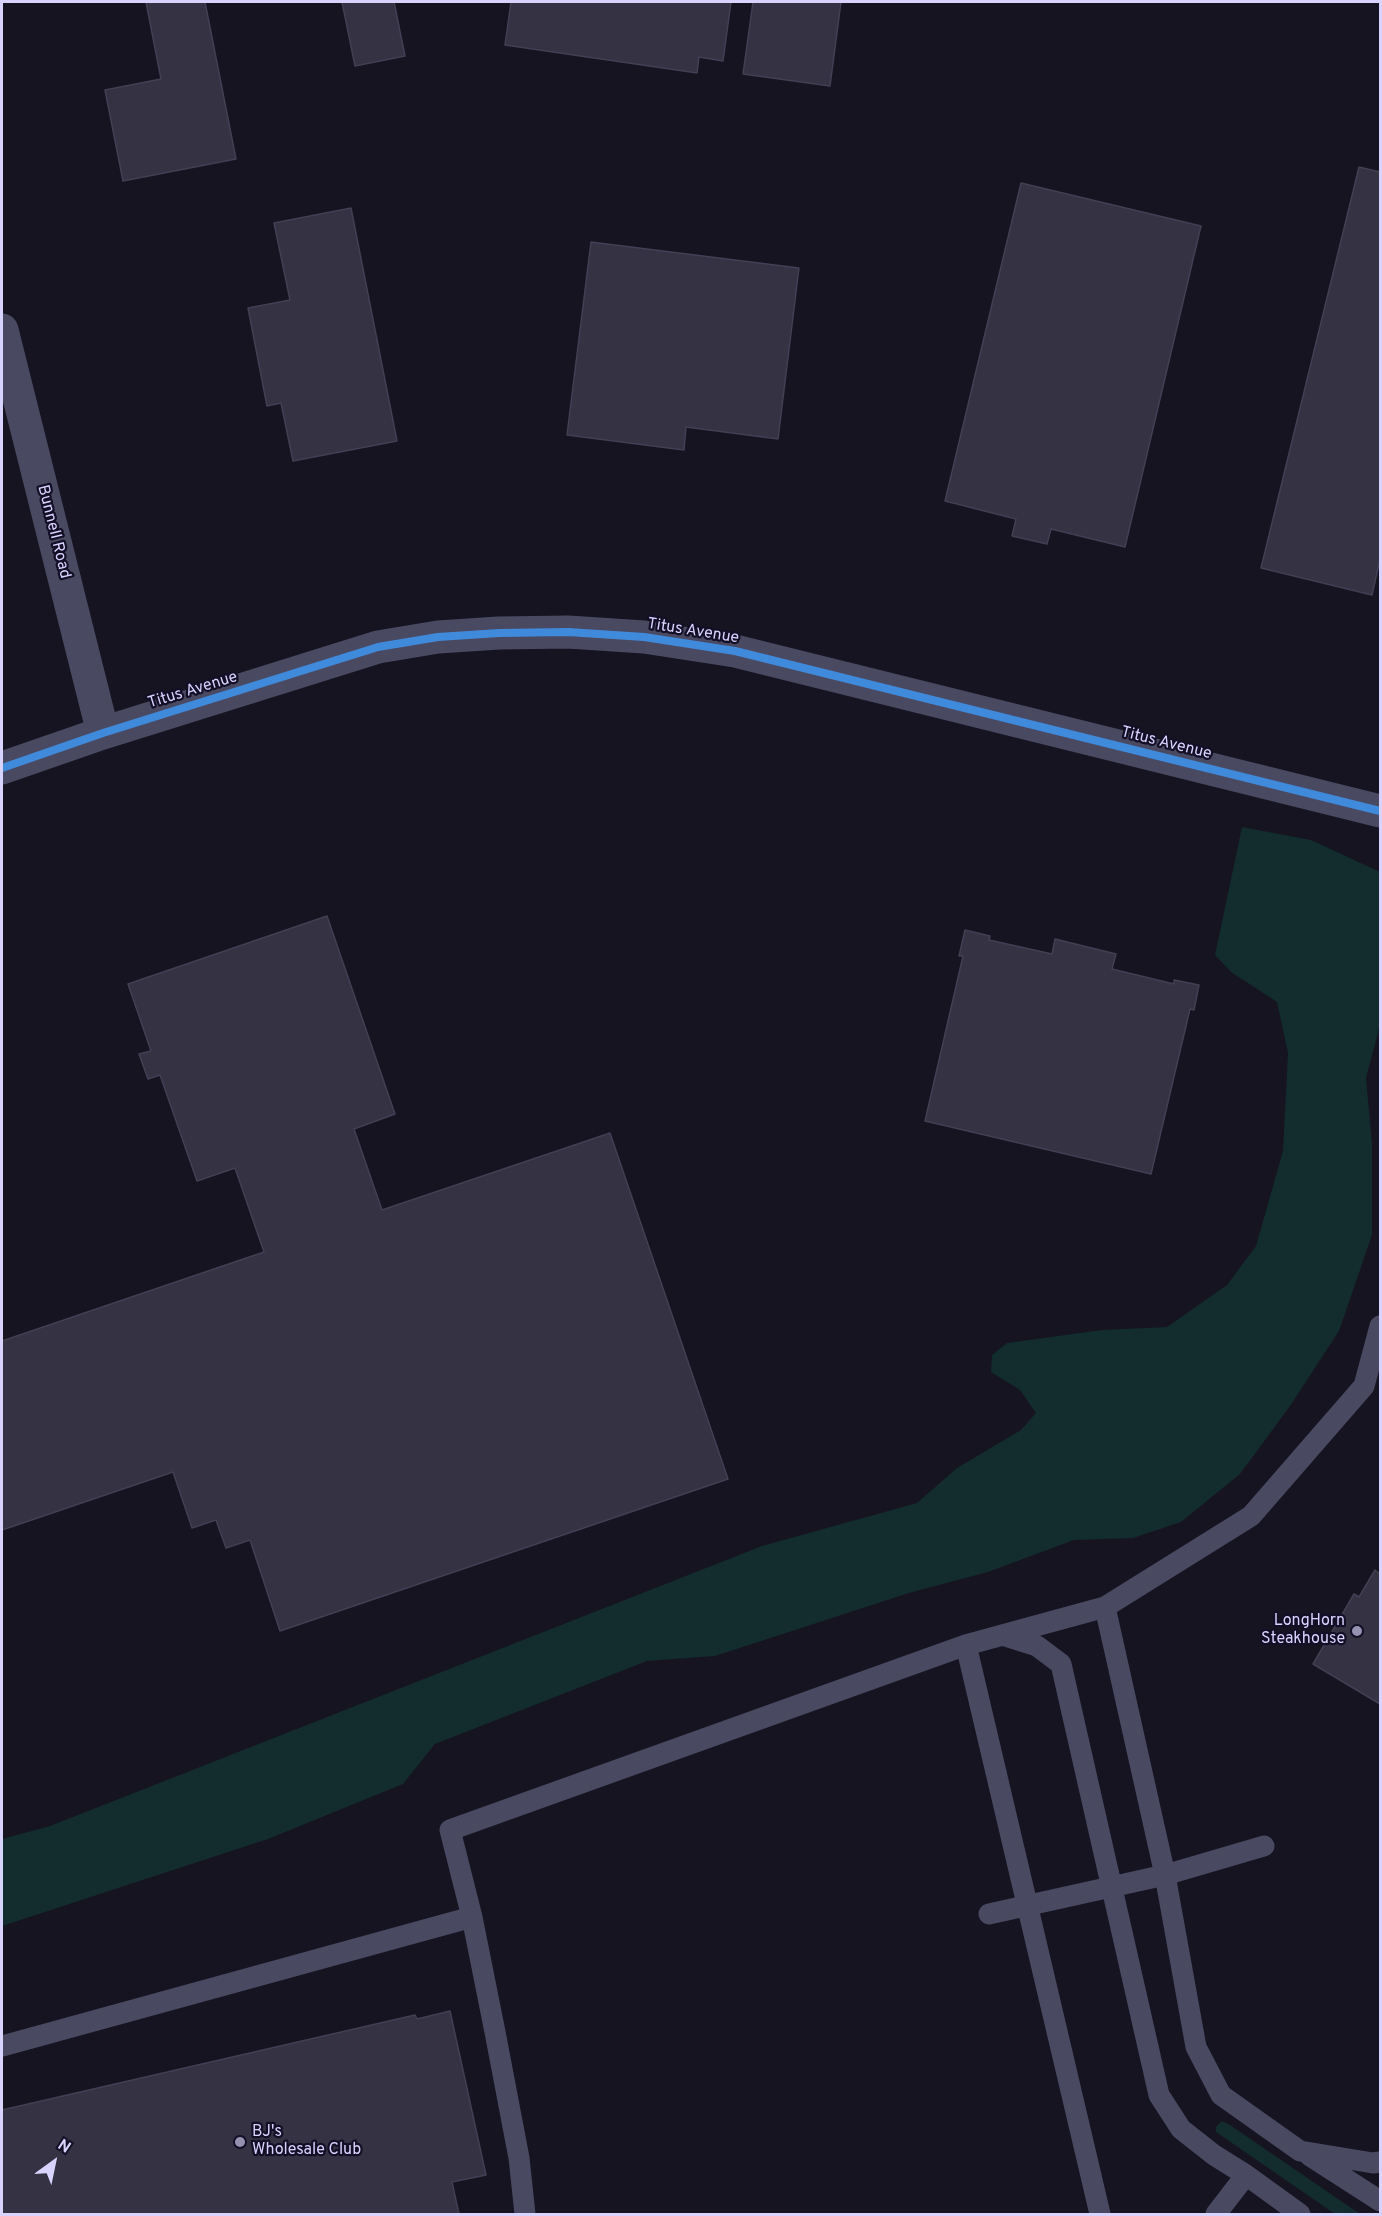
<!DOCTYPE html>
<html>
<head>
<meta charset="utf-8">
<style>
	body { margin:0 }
	#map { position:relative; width:1382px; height:2216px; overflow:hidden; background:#161421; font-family:Overpass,sans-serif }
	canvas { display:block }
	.frame { position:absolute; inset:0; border:3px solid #d9d4ff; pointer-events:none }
	.north { position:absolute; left:24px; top:2132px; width:60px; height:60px; -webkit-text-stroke:4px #130f26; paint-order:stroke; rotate:33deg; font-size:16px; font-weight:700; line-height:24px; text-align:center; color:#d9d4ff }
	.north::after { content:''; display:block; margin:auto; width:21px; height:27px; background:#d9d4ff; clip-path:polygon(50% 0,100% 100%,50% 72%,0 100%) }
</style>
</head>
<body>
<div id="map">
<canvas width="1382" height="2216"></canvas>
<div class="frame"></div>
<div class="north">N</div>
</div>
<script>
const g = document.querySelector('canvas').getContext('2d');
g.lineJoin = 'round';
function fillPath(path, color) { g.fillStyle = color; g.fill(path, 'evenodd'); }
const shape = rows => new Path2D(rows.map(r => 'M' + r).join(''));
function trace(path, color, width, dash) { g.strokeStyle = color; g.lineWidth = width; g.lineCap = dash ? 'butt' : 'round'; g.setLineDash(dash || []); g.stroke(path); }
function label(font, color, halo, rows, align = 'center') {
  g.font = font + ' Overpass,sans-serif'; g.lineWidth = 4.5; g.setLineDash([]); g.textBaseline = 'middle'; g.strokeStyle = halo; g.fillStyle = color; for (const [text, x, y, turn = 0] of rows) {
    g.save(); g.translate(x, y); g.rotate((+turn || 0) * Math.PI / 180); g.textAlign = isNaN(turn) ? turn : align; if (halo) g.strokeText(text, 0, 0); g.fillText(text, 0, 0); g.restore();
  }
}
const green = shape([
	[1242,827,1311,840,1380,872,1380,1025,1366,1078,1372,1144,1372,1235,1339,1331,1290,1406,1240,1474,1181,1522,1133,1538,1074,1540,988,1572,909,1593,715,1656,647,1661,435,1744,403,1784,268,1839,2,1926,2,1839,50,1826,762,1546,917,1503,957,1468,1021,1430,1036,1413,1020,1390,991,1372,992,1355,1007,1343,1102,1330,1167,1327,1227,1285,1256,1246,1283,1151,1288,1053,1277,1002,1231,972,1215,955],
	[1222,2121,1230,2125,1360,2214,1335,2214,1216,2132,1216,2127]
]);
const building = shape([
	[146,2,205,2,236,159,123,181,105,90,161,79,146,2],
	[342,2,394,2,405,56,355,66,342,2],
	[511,2,731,2,723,61,699,57,697,73,505,45,511,2],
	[753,2,841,2,830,86,743,74,753,2],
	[1359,167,1380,172,1380,559,1372,595,1261,568,1359,167],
	[1021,183,1201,226,1125,547,1051,529,1047,544,1012,536,1016,519,945,501,1021,183],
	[351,208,397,441,293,461,281,403,267,406,248,308,290,300,274,223,351,208],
	[591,242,799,268,778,439,686,427,684,450,567,435,591,242],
	[327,916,395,1114,354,1129,382,1210,610,1133,728,1479,280,1631,250,1540,226,1548,216,1520,192,1528,173,1472,2,1530,2,1341,264,1252,235,1168,197,1181,160,1075,148,1079,139,1054,151,1051,128,984,327,916],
	[965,930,990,936,989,940,1052,954,1055,939,1116,954,1112,969,1174,984,1174,980,1199,985,1194,1010,1190,1009,1151,1174,925,1121,963,956,959,956,965,930],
	[1375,1570,1380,1574,1380,1704,1313,1664,1354,1594,1359,1597,1375,1570],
	[450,2011,486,2175,452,2182,459,2214,2,2214,2,2110,415,2015,417,2019,450,2011]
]);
const lane = shape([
	[1105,1607,1165,1875,1196,2047,1221,2095,1300,2151,1373,2163,1380,2162],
	[1002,1635,1037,1646,1061,1664,1159,2095,1181,2129,1214,2155,1246,2175,1300,2214],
	[966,1645,1100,2214],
	[989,1914,1165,1875,1264,1846],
	[2,2046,472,1917],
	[1310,2156,1380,2201],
	[525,2214,519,2158,495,2032,472,1917,450,1830,966,1645,1105,1607,1251,1516,1364,1386,1380,1326],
	[1216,2214,1246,2175]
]);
const street = shape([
	[2,330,103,733],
	[2,768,103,733,378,647,438,637,499,633,568,632,644,637,735,651,1380,811]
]);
const cycleway = shape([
	[2,768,103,733,378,647,438,637,499,633,568,632,644,637,735,651,1380,811]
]);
const markers = [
	[1357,1631,6,"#9591b1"],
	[240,2142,6,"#9591b1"]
];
const streetNames = [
	["Bunnell Road",53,532,76],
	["Titus Avenue",693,632,9],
	["Titus Avenue",193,691,-17],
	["Titus Avenue",1166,744,14]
];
const poiNames = [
	["LongHorn",1345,1622],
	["Steakhouse",1345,1640],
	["BJ's",252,2133,"left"],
	["Wholesale Club",252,2151,"left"]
];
fillPath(green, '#132c2d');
fillPath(building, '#343243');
trace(building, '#433f54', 1.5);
trace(lane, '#4a4962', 21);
trace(street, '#4a4962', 33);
trace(cycleway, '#408adc', 8);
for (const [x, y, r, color] of markers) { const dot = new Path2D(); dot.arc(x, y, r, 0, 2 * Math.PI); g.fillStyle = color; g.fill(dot); trace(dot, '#130f26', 2); }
label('16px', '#d9d4ff', '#130f26', streetNames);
label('16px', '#d9d4ff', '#130f26', poiNames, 'right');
</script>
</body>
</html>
